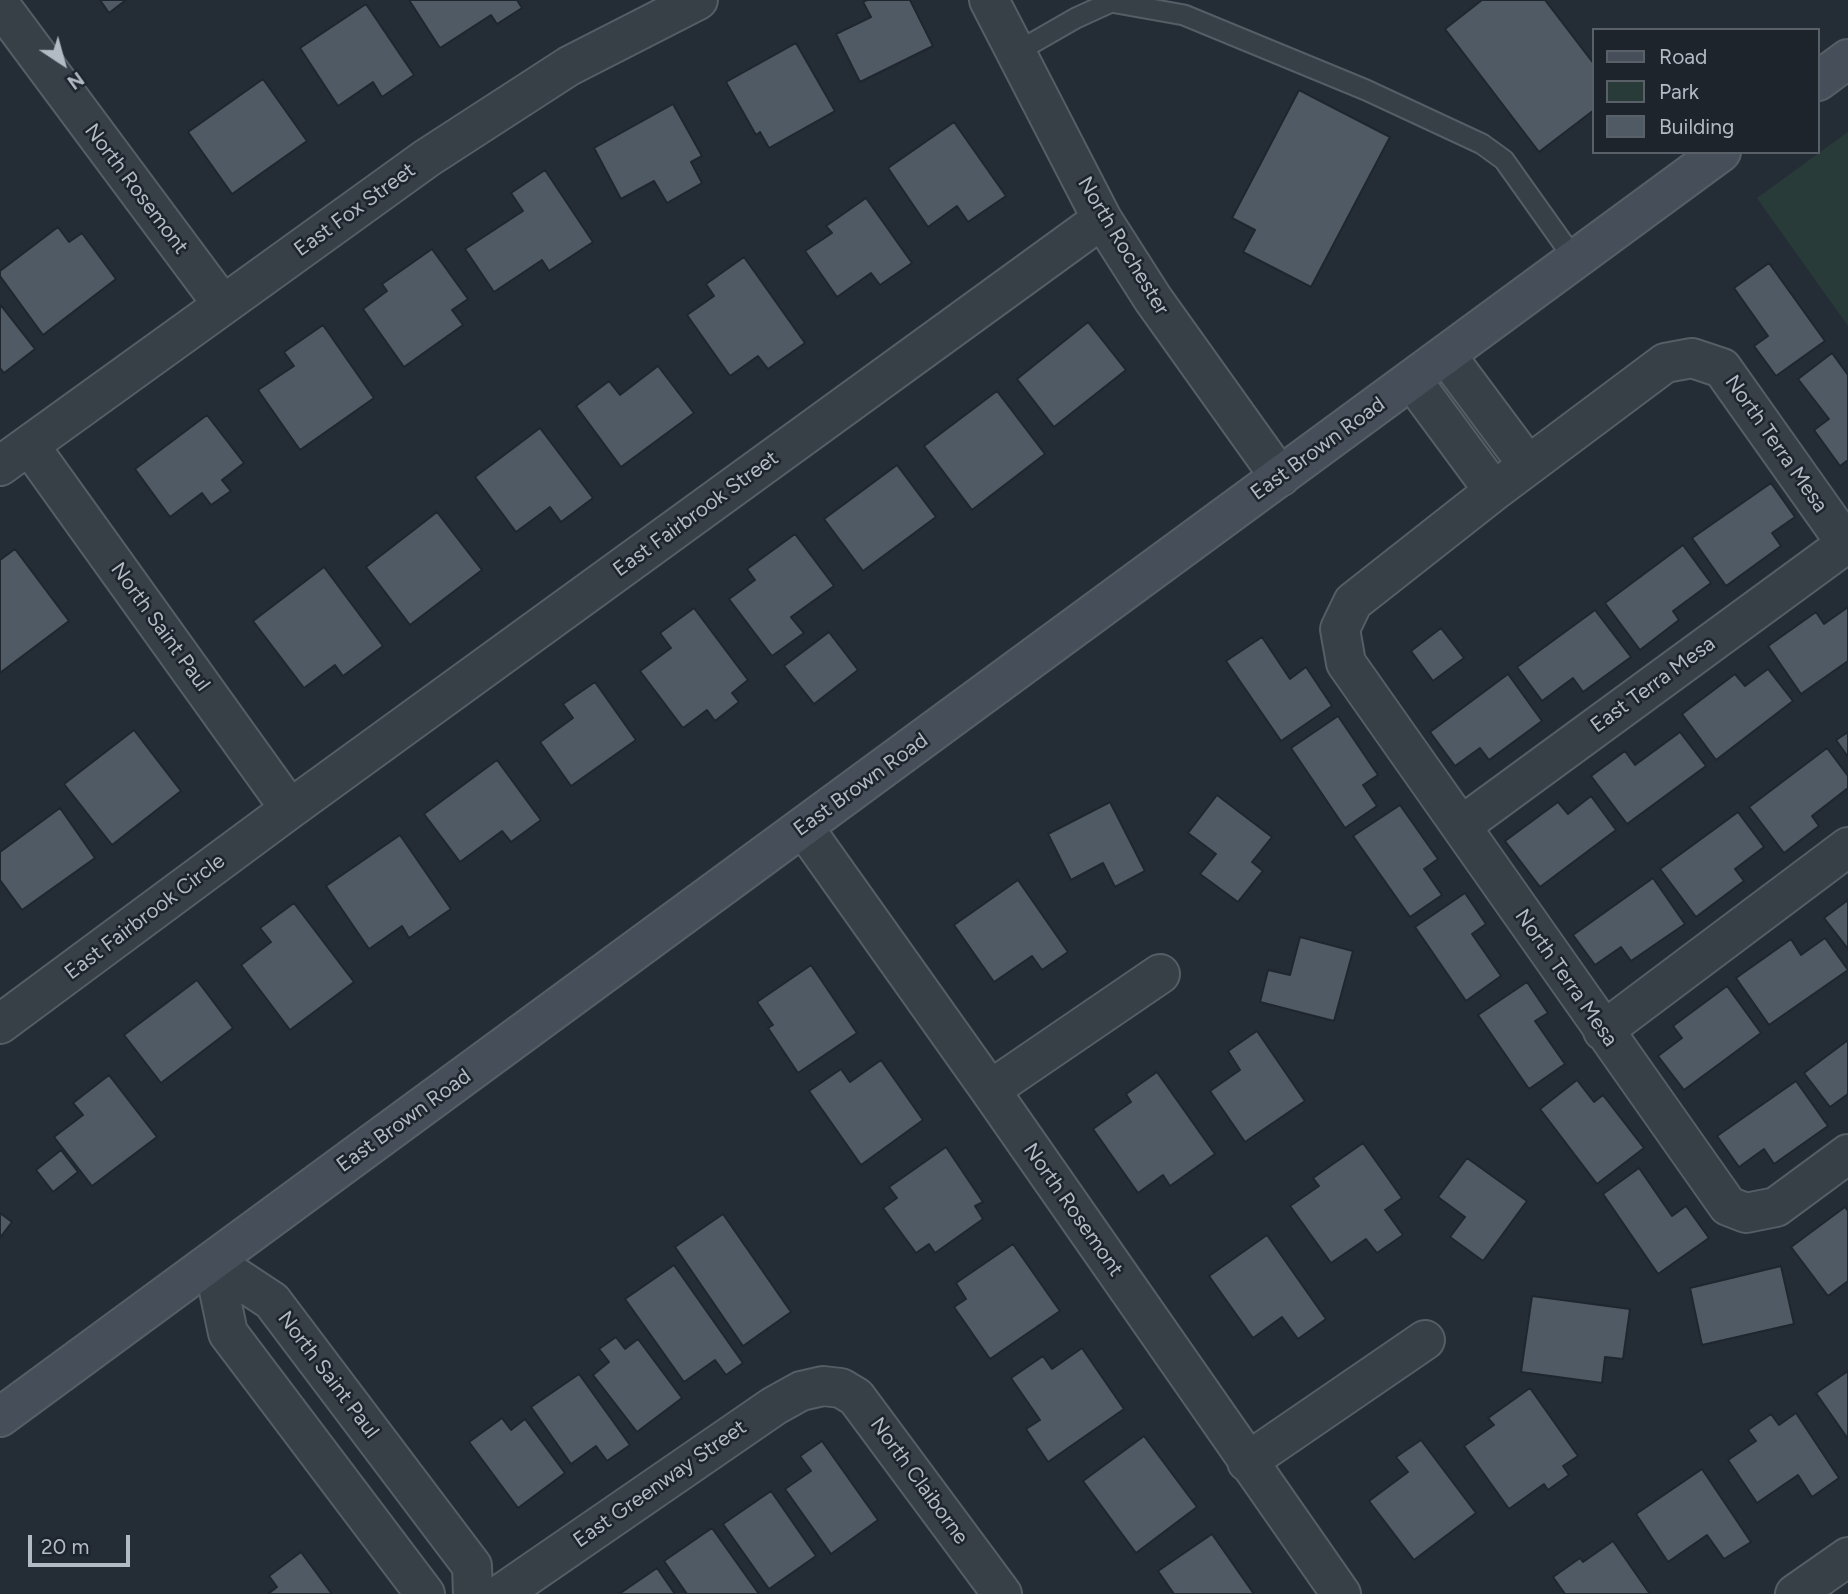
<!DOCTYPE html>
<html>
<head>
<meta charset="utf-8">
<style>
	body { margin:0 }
	#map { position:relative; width:1848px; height:1594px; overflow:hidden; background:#242d36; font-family:Figtree,sans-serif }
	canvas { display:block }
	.legend { position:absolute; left:1592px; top:28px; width:228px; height:126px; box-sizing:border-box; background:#1d242c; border:2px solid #596068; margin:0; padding:9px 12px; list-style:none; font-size:21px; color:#b2bac3 }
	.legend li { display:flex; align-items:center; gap:14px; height:35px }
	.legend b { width:35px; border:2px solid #596068 }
	.north { position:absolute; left:28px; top:28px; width:70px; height:70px; -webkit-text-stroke:5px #1d242c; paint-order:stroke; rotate:144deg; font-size:19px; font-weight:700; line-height:28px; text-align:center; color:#b2bac3 }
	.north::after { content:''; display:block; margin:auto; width:24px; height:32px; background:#b2bac3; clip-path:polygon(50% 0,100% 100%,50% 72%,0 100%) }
	.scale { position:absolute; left:28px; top:1535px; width:102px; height:32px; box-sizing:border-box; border:4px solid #b2bac3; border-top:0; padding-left:9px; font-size:21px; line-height:24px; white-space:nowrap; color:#b2bac3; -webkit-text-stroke:5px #1d242c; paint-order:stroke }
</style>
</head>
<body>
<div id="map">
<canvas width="1848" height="1594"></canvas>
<ul class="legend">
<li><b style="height:9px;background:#464f59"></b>Road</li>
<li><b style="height:19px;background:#293b39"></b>Park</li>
<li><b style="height:19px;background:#505a65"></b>Building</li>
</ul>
<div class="north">N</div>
<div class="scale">20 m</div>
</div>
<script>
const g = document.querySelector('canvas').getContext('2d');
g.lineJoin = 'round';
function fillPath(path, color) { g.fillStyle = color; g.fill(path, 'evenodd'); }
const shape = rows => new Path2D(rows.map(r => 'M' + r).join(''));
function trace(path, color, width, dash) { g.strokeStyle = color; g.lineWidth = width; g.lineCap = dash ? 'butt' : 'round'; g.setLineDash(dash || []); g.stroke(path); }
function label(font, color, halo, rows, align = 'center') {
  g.font = font + ' Figtree,sans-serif'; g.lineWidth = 5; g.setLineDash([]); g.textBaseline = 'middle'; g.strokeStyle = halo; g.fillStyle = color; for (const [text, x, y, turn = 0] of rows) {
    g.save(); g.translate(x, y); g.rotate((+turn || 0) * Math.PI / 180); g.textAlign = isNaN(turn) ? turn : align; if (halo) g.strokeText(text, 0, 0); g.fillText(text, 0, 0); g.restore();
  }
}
const green = shape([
	[1848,132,1848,326,1757,198]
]);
const building = shape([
	[100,0,126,0,109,13,100,0],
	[409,0,517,0,522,8,497,24,491,15,440,48,409,0],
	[867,0,910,0,933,46,860,82,836,34,871,17,863,2,867,0],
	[1482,0,1545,0,1594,64,1594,110,1539,152,1445,29,1482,0],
	[366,4,414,75,382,97,373,82,338,106,300,48,366,4],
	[796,43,835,111,769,148,760,132,756,135,726,82,796,43],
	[263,79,307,141,232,194,188,132,263,79],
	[1299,90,1390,137,1311,287,1243,252,1255,230,1232,218,1299,90],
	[673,104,702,156,691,162,702,183,667,203,654,181,621,199,594,148,673,104],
	[954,122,1006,196,968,222,957,206,928,227,888,168,954,122],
	[545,170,593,242,549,271,542,260,494,292,465,249,523,211,511,193,545,170],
	[866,198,912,263,880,285,871,273,837,297,805,251,832,233,826,226,866,198],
	[58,227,69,242,82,233,116,279,43,335,0,276,0,271,58,227],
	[432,249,468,299,452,310,463,325,404,367,363,309,387,291,382,284,432,249],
	[744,257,805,343,768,369,758,356,730,376,687,315,714,296,706,284,744,257],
	[1769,263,1825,341,1776,376,1754,346,1768,336,1734,288,1769,263],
	[0,304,35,349,4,373,0,368,0,304],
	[1088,322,1126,370,1054,427,1017,379,1088,322],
	[323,325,374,398,300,450,258,390,294,366,284,352,323,325],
	[1832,353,1848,375,1848,460,1840,466,1814,430,1829,419,1798,379,1832,353],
	[658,366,694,413,621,467,576,406,609,381,620,395,658,366],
	[997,391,1045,454,972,510,924,446,997,391],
	[207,415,244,463,222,480,231,491,211,505,202,493,170,517,135,469,207,415],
	[540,428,593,498,561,522,550,507,516,532,475,477,540,428],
	[897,465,936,517,863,571,824,519,897,465],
	[1771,483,1795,517,1772,533,1781,546,1726,586,1692,538,1771,483],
	[437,512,482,570,410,625,366,567,437,512],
	[795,534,834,586,791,617,804,633,772,656,729,599,755,580,747,569,795,534],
	[1683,545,1711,583,1673,611,1679,620,1640,650,1605,603,1683,545],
	[15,549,69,621,0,673,0,560,15,549],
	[324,567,383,646,343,676,335,665,304,688,253,621,324,567],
	[1848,607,1848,661,1801,694,1768,646,1816,612,1824,624,1848,607],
	[694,608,748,680,732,693,739,702,715,721,707,710,683,728,640,671,671,648,660,633,694,608],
	[1595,610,1631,657,1583,692,1573,678,1542,701,1517,667,1595,610],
	[1441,628,1464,658,1433,681,1411,651,1441,628],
	[829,632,858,670,814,704,784,666,829,632],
	[1262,637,1290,679,1306,667,1332,706,1281,741,1226,661,1262,637],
	[1768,669,1793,701,1716,760,1682,714,1735,674,1745,686,1768,669],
	[1508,674,1542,721,1489,760,1480,748,1455,766,1430,732,1508,674],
	[595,682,636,740,571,786,540,742,573,718,563,704,595,682],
	[1338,716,1378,775,1363,785,1377,806,1345,828,1291,748,1338,716],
	[134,730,181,791,112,845,64,784,134,730],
	[1680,732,1706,766,1627,824,1591,776,1625,751,1635,765,1680,732],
	[1848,732,1848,757,1836,740,1848,732],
	[1827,748,1848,776,1848,788,1812,816,1819,826,1784,853,1749,807,1827,748],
	[497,760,541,820,511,842,502,831,460,862,424,814,497,760],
	[1217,795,1272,837,1252,862,1263,871,1238,902,1200,874,1216,854,1188,833,1217,795],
	[1591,796,1616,830,1540,887,1505,841,1558,802,1568,814,1591,796],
	[1110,802,1145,871,1115,887,1103,863,1071,880,1048,834,1110,802],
	[1400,805,1438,859,1424,869,1442,895,1410,917,1353,836,1400,805],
	[60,808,95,858,22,910,0,880,0,852,60,808],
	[1738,812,1764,847,1735,869,1744,881,1696,917,1660,869,1738,812],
	[400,835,451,909,409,938,402,926,369,949,326,886,400,835],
	[1653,878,1685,924,1631,961,1621,947,1595,965,1573,935,1653,878],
	[1018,880,1068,952,1042,970,1032,956,994,982,954,925,1018,880],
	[1465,893,1486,924,1472,934,1501,976,1466,1001,1415,927,1465,893],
	[1848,900,1848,949,1824,918,1848,900],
	[294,903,354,982,290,1030,241,965,271,942,260,928,294,903],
	[1300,937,1353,951,1334,1021,1260,1002,1268,970,1290,975,1300,937],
	[1825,938,1848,970,1769,1025,1736,978,1791,939,1801,955,1825,938],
	[811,965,857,1033,798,1073,768,1028,773,1025,757,1002,811,965],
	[197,980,233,1028,161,1083,124,1035,197,980],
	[1527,982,1548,1013,1535,1021,1565,1064,1529,1089,1478,1015,1527,982],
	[1727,986,1761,1033,1684,1090,1658,1056,1682,1038,1673,1026,1727,986],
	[1257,1031,1305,1101,1245,1142,1210,1091,1240,1070,1228,1051,1257,1031],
	[1848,1040,1848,1094,1830,1107,1804,1073,1848,1040],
	[881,1060,923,1120,861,1165,809,1091,841,1069,850,1082,881,1060],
	[1157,1072,1215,1154,1170,1186,1163,1175,1138,1193,1093,1129,1131,1102,1126,1094,1157,1072],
	[109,1075,157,1137,92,1186,54,1137,83,1115,73,1103,109,1075],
	[1577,1080,1594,1102,1603,1095,1644,1148,1597,1184,1540,1109,1577,1080],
	[1796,1081,1828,1126,1774,1164,1764,1149,1739,1167,1717,1136,1796,1081],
	[1363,1143,1402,1198,1385,1210,1403,1235,1377,1253,1366,1239,1331,1263,1290,1206,1319,1186,1313,1178,1363,1143],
	[946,1147,983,1202,975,1206,983,1219,935,1253,929,1244,916,1253,883,1208,897,1198,889,1187,946,1147],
	[61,1150,78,1172,53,1192,36,1170,61,1150],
	[1467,1158,1527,1201,1483,1261,1450,1237,1465,1217,1438,1197,1467,1158],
	[1639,1168,1672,1216,1686,1206,1709,1238,1658,1274,1603,1194,1639,1168],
	[1845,1207,1848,1211,1848,1281,1828,1296,1791,1247,1845,1207],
	[0,1213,12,1222,0,1238,0,1213],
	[723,1214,791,1312,743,1346,675,1247,723,1214],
	[1267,1235,1326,1319,1298,1339,1282,1317,1253,1338,1209,1276,1267,1235],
	[1013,1244,1060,1311,990,1359,954,1307,966,1299,956,1283,1013,1244],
	[674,1265,743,1363,726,1375,715,1360,684,1382,625,1299,674,1265],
	[1781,1266,1794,1324,1702,1345,1690,1288,1781,1266],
	[1532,1296,1630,1309,1623,1359,1605,1357,1602,1383,1521,1372,1532,1296],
	[616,1337,625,1349,638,1339,682,1398,637,1432,593,1375,609,1362,599,1349,616,1337],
	[1082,1348,1124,1409,1048,1462,1026,1429,1040,1420,1011,1378,1043,1356,1052,1369,1082,1348],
	[1848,1371,1848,1439,1816,1393,1848,1371],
	[579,1374,630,1445,607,1461,596,1446,571,1464,531,1407,579,1374],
	[1530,1388,1578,1456,1563,1466,1569,1475,1548,1490,1544,1484,1509,1509,1464,1446,1494,1425,1488,1418,1530,1388],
	[1796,1413,1839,1478,1812,1497,1798,1475,1757,1503,1728,1460,1756,1441,1748,1430,1771,1414,1779,1425,1796,1413],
	[502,1418,511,1430,525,1419,565,1473,518,1508,469,1442,502,1418],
	[1144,1436,1197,1507,1136,1553,1083,1481,1144,1436],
	[1421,1440,1476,1513,1414,1560,1369,1501,1408,1472,1396,1457,1421,1440],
	[822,1441,878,1520,831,1554,785,1489,811,1471,800,1456,822,1441],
	[1702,1469,1751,1542,1724,1559,1707,1535,1668,1562,1636,1514,1702,1469],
	[771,1491,816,1556,769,1589,723,1524,771,1491],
	[712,1528,759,1594,687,1594,664,1561,712,1528],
	[1212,1534,1254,1594,1174,1594,1158,1571,1212,1534],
	[1613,1541,1650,1594,1565,1594,1553,1577,1580,1558,1583,1562,1613,1541],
	[301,1552,332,1594,268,1594,277,1587,269,1576,301,1552],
	[657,1568,675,1594,619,1594,657,1568]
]);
const lane = shape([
	[1015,53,1076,18,1111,2,1184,15,1366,90,1482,144,1504,160,1575,260]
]);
const street = shape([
	[989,0,1102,219,1153,299,1280,477],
	[0,5,223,305],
	[1446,355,1528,465],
	[1412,380,1494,491],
	[29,445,290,809],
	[0,466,427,158,569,66,698,0],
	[1848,546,1722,368,1692,358,1665,363,1494,491,1353,602,1340,629,1346,663,1728,1206,1746,1213,1776,1207,1848,1154],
	[1461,826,1846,544],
	[804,828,990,1090,1341,1594],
	[0,1024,290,809,1102,219],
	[1603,1031,1848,847],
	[990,1090,1160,974],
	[213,1262,272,1301,472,1566,473,1594],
	[213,1262,228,1333,425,1594],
	[1247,1462,1425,1340],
	[501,1594,774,1406,801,1391,823,1386,841,1388,856,1397,1002,1594],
	[1795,1594,1848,1557]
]);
const secondary = shape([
	[1818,81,1848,59],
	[0,1417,1721,152]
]);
const streetNames = [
	["North Rosemont",136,189,53],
	["East Fox Street",355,210,-36],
	["North Rochester",1123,246,59],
	["North Terra Mesa",1776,444,55],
	["East Brown Road",1318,449,-36],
	["East Fairbrook Street",696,514,-36],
	["North Saint Paul",160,627,54],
	["East Terra Mesa",1653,685,-36],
	["East Brown Road",861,785,-36],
	["East Fairbrook Circle",145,917,-37],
	["North Terra Mesa",1566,978,55],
	["East Brown Road",404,1121,-36],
	["North Rosemont",1073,1210,55],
	["North Saint Paul",328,1375,53],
	["North Claiborne",919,1481,54],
	["East Greenway Street",660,1484,-35]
];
fillPath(green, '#293b39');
fillPath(building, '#505a65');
trace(building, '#1f262e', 2);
trace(lane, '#555d65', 23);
trace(street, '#555d65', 42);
trace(secondary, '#555d65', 42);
trace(lane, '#373f47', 19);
trace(street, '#373f47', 38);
trace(secondary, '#464f59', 38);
label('21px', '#b2bac3', '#1d242c', streetNames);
</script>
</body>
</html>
